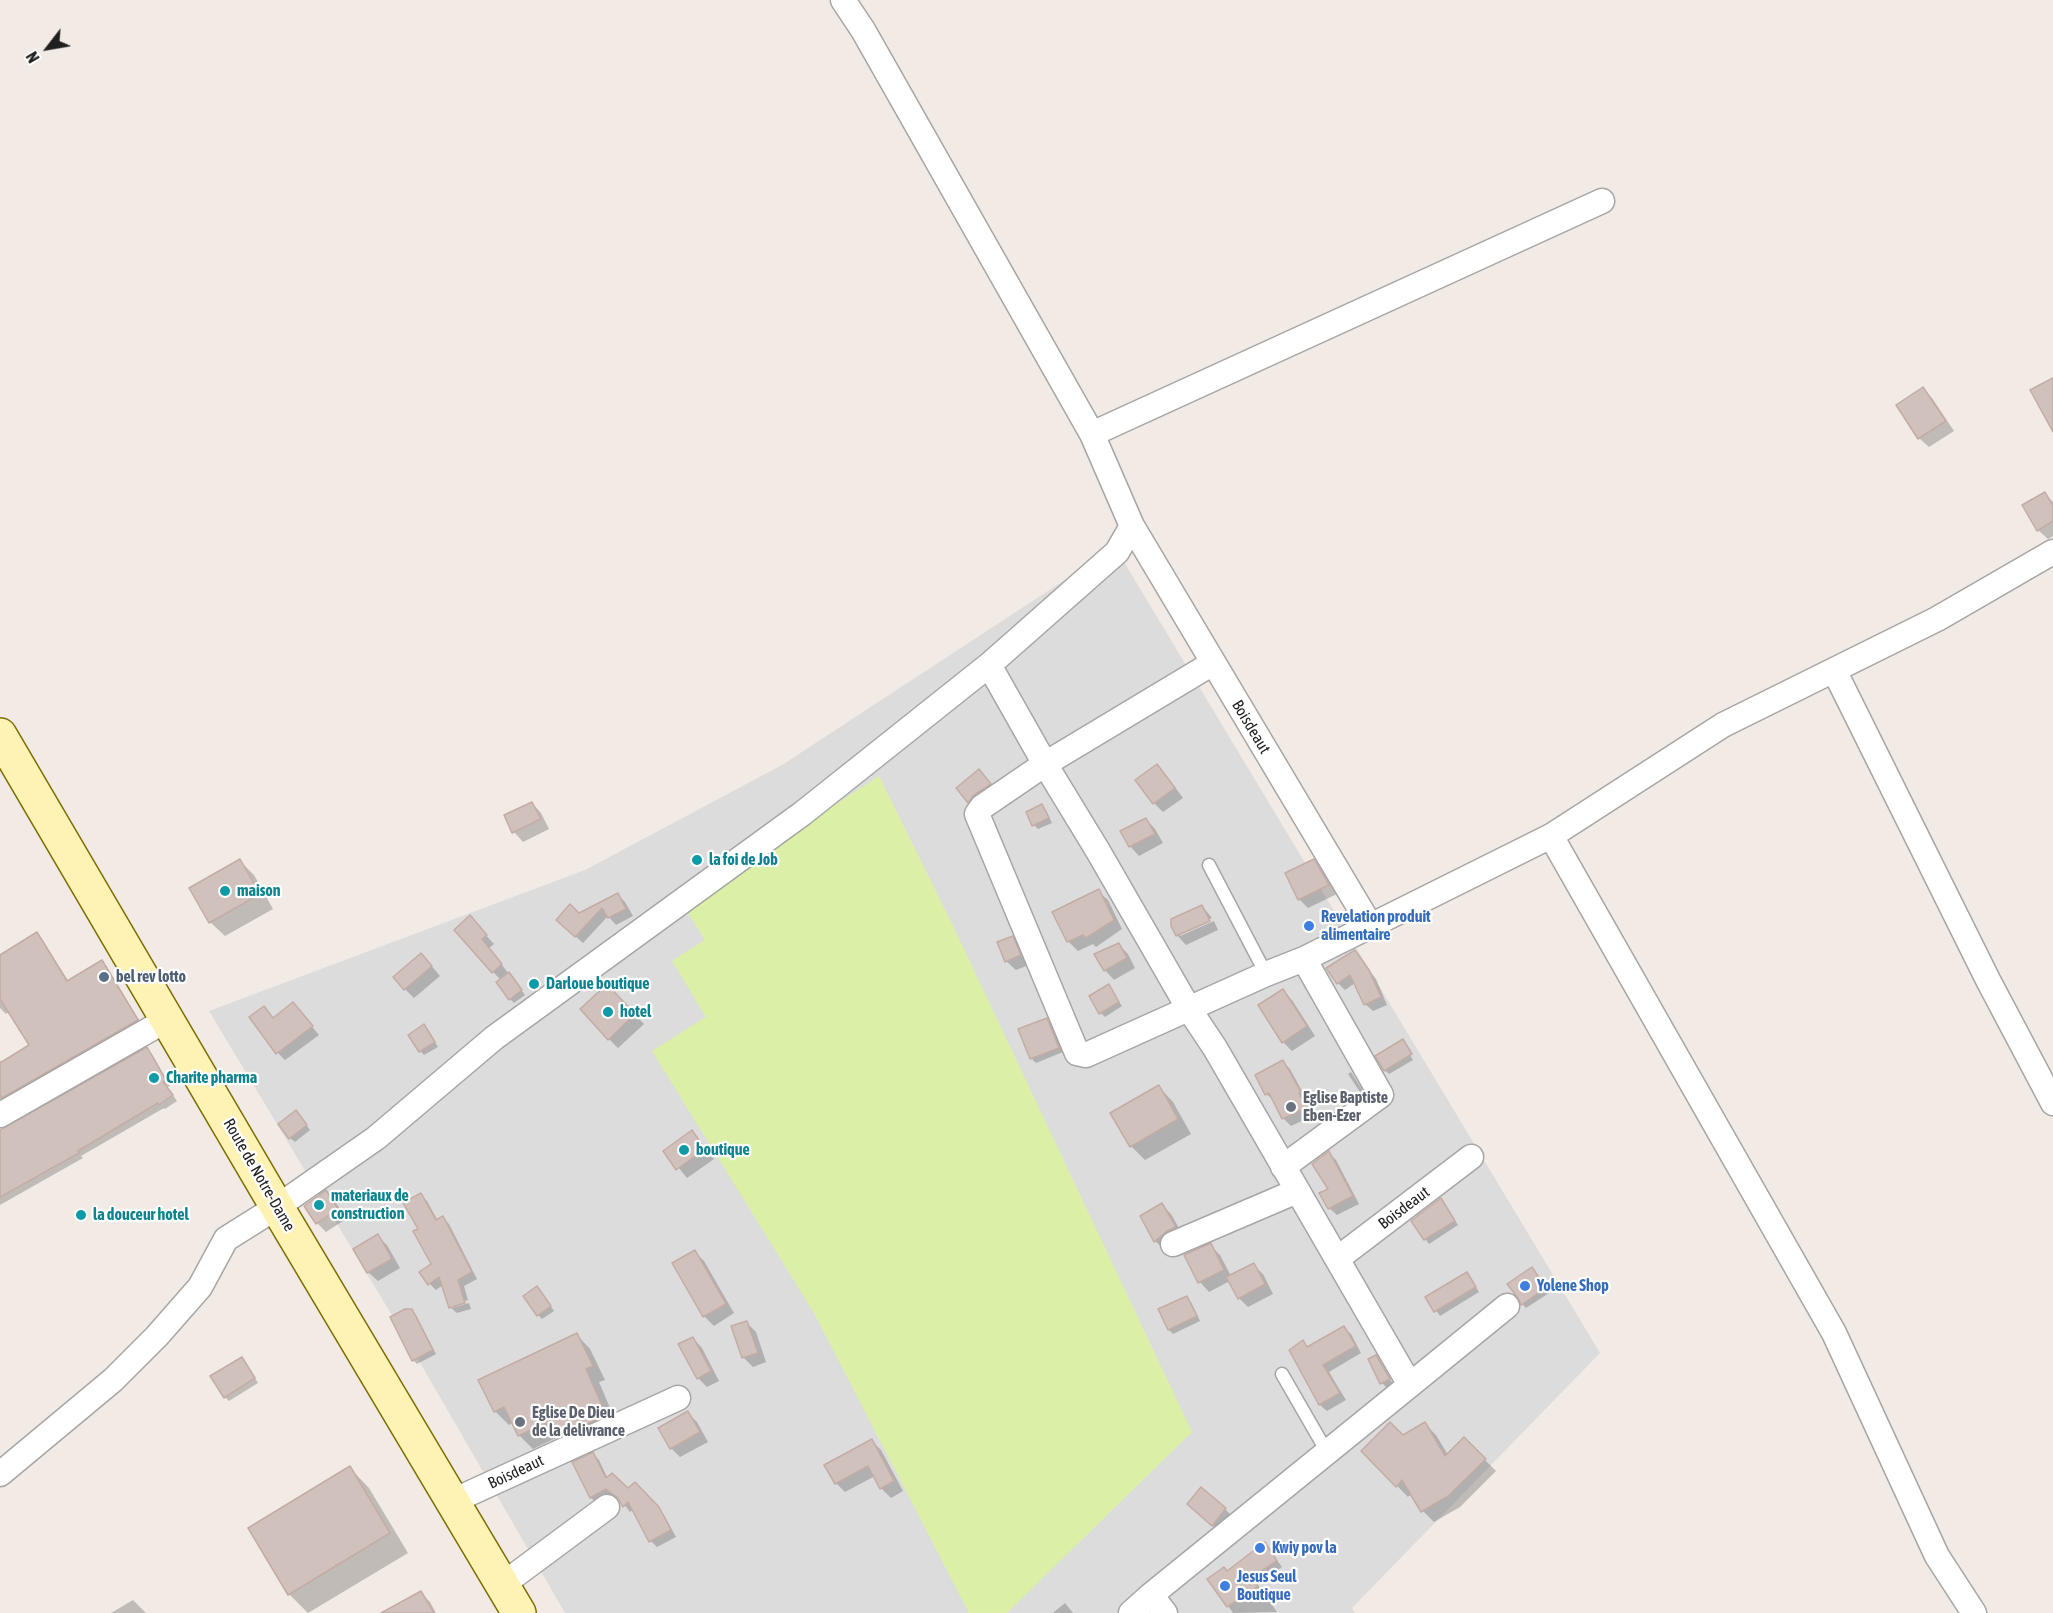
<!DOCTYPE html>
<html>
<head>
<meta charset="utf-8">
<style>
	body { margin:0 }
	#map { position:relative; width:2053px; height:1613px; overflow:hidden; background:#f1eae5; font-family:"Asap Condensed",sans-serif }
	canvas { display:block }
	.north { position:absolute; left:18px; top:18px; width:60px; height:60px; -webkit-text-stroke:4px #fff; paint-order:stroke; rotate:239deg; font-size:16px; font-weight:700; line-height:24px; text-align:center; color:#1f1f1f }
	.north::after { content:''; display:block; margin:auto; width:21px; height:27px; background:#1f1f1f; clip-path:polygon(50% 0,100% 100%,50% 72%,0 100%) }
</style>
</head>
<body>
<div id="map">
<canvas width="2053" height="1613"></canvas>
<div class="north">N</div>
</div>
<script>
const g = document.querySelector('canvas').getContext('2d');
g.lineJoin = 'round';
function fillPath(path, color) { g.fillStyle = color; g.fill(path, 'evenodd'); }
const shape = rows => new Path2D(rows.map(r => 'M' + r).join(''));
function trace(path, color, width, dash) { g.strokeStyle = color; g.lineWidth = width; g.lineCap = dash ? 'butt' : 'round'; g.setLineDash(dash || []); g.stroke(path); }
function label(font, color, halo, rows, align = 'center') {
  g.font = font + ' "Asap Condensed",sans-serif'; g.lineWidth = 4.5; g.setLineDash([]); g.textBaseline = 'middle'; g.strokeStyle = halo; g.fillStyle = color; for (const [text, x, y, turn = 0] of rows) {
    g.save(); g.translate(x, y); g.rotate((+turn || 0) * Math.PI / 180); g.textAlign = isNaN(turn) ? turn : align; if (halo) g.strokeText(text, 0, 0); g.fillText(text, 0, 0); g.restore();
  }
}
const residential = shape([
	[1115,547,1600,1353,1352,1608,1355,1613,565,1613,408,1342,209,1011,585,870,782,765]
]);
const grass = shape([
	[879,776,954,928,1192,1432,1007,1613,969,1613,814,1313,652,1051,706,1017,672,961,705,940,683,905]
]);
const shadow = shape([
	[1923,389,1932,398,1954,431,1929,447,1919,438],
	[2045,494,2053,502,2053,536,2048,539,2038,530],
	[1157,766,1166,775,1183,798,1163,812,1154,803],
	[988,781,999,794,978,811,958,788],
	[532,803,541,813,549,829,523,842,514,832],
	[1042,805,1046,810,1052,823,1038,829,1034,825],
	[1146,819,1155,829,1163,843,1139,856,1130,846],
	[240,861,254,875,273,909,225,936,210,922],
	[1314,861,1323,870,1337,894,1308,908,1299,899],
	[1098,891,1108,900,1122,929,1096,947,1093,944,1078,951,1069,942,1054,913],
	[618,895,625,902,633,916,616,925,608,916,583,943,565,927,579,914],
	[1202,906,1212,918,1180,933,1180,936,1214,921,1218,930,1186,945,1177,935],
	[470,918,494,944,489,948,525,995,514,1003,510,999,501,980,493,972],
	[37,934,42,939,69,982,102,962,107,967,142,1025,0,1106,0,1060,2,1064,31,1045,10,1011,6,1014,0,1008,0,957],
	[1012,938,1022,947,1029,965,1016,970,1006,961],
	[1118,944,1128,954,1135,968,1114,980,1105,970,1096,954],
	[1355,951,1376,979,1387,1005,1373,1011,1365,1004,1355,983,1345,990,1338,983],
	[430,964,440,976,414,998,405,989],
	[1108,986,1122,1006,1105,1017,1101,1013],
	[1283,991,1292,1000,1315,1036,1292,1051,1283,1042],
	[616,995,644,1024,618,1048,609,1039],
	[264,1008,274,1019,300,1012,319,1035,285,1060,278,1053],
	[1046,1019,1051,1024,1063,1052,1036,1063,1032,1059,1020,1030],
	[428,1030,438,1047,424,1055,420,1051],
	[1404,1044,1413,1060,1389,1074,1385,1070],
	[147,1049,152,1054,170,1086,167,1087,177,1101,165,1109,164,1108,81,1156,83,1158,0,1205,0,1131],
	[1283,1062,1290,1069,1307,1100,1305,1101,1313,1116,1291,1126,1284,1119,1275,1101,1266,1094,1257,1076],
	[1351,1072,1363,1091,1360,1092,1348,1074],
	[1159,1087,1173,1102,1191,1134,1145,1160,1131,1146],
	[300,1116,310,1130,295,1142,290,1138],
	[692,1132,714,1159,687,1178,665,1151],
	[1329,1153,1336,1160,1359,1204,1337,1215,1329,1208,1331,1189],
	[326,1192,335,1201,346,1219,326,1232,317,1223],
	[420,1195,427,1201,438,1221,443,1218,449,1224,477,1279,464,1286,468,1300,452,1305,452,1308,469,1303,471,1309,457,1313,450,1307,443,1285,436,1290,430,1284,433,1264,420,1230],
	[1441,1200,1458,1225,1429,1244,1413,1221],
	[1162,1205,1171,1214,1184,1237,1165,1250,1155,1241,1142,1216],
	[377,1236,387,1245,400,1268,378,1281,368,1272],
	[1210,1245,1220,1255,1231,1276,1253,1265,1263,1274,1273,1294,1248,1307,1239,1298,1230,1281,1209,1292,1200,1282,1186,1256],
	[695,1252,704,1261,734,1313,714,1326,704,1316,674,1264],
	[1532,1269,1549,1293,1526,1308,1522,1304],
	[1467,1273,1479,1292,1440,1316,1427,1297],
	[541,1292,554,1311,542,1319,538,1315],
	[1187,1298,1191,1302,1200,1321,1173,1334,1169,1330,1160,1310],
	[411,1311,416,1315,436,1354,417,1364,413,1360],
	[746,1322,756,1332,766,1362,753,1367,743,1357],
	[1344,1328,1351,1334,1361,1353,1329,1372,1346,1400,1327,1411,1320,1405,1291,1350,1303,1342,1309,1348],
	[577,1335,590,1349,605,1380,599,1382,619,1429,573,1450,560,1436,533,1449,519,1435,513,1422,509,1425,495,1411],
	[693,1338,702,1348,719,1381,707,1387,698,1378],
	[1376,1357,1393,1384,1386,1387,1382,1383],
	[246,1363,258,1383,229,1401,225,1397],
	[687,1413,697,1422,708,1442,680,1457,671,1448],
	[1425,1424,1436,1435,1448,1455,1464,1439,1496,1471,1460,1507,1434,1522,1423,1511,1412,1493,1408,1497,1363,1451,1403,1437],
	[872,1441,881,1450,903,1491,891,1498,881,1488,875,1476,845,1492,836,1483],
	[593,1454,599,1460,608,1479,628,1490,641,1489,664,1515,676,1537,657,1547,651,1541,634,1509,630,1512,621,1500,613,1494,597,1503,591,1498,574,1463],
	[350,1468,369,1488,408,1553,308,1613,289,1594],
	[1225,1509,1234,1518,1222,1534,1198,1513],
	[1265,1544,1282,1567,1257,1584,1277,1612,1233,1613,1209,1579,1227,1573],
	[420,1592,430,1602,436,1613,384,1613],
	[133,1600,146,1613,111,1613],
	[1065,1603,1073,1613,1054,1613,1054,1612]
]);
const building = shape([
	[2053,378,2053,432,2030,390,2053,378],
	[1923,387,1946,421,1918,439,1896,405,1923,387],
	[2045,492,2053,506,2053,521,2037,531,2022,505,2045,492],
	[1157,764,1175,788,1153,804,1135,780,1157,764],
	[979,769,991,784,974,795,968,803,956,788,979,769],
	[532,802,541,819,512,833,504,815,532,802],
	[1042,804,1049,818,1032,826,1026,812,1042,804],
	[1146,818,1155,834,1129,847,1120,831,1146,818],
	[240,859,260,894,209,923,189,888,240,859],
	[1314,859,1329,885,1298,900,1285,873,1314,859],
	[1099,889,1114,920,1086,938,1083,935,1067,942,1052,912,1099,889],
	[618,893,626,909,608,918,602,908,575,937,556,920,570,904,579,913,618,893],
	[1202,905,1210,921,1176,936,1171,926,1171,919,1202,905],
	[470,915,487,935,482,939,502,964,492,973,454,930,470,915],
	[37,932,67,981,102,960,138,1020,2,1098,0,1095,0,1063,29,1045,0,999,0,955,37,932],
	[1013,936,1021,955,1005,962,997,942,1013,936],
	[1119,943,1127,958,1104,971,1094,954,1119,943],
	[1355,950,1369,970,1381,997,1364,1005,1350,975,1337,984,1326,968,1355,950],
	[421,953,432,966,404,990,393,977,421,953],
	[509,972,522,990,509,1000,496,982,509,972],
	[607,984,635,1014,608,1040,580,1009,607,984],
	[1109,984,1119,1002,1099,1014,1089,996,1109,984],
	[1283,989,1307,1026,1282,1043,1258,1005,1283,989],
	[293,1002,313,1026,276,1054,249,1017,264,1006,273,1018,293,1002],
	[1047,1018,1059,1048,1030,1059,1018,1029,1047,1018],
	[424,1024,435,1042,419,1052,408,1035,424,1024],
	[1403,1039,1412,1054,1384,1071,1375,1056,1403,1039],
	[147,1047,166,1080,163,1082,173,1095,159,1105,158,1103,78,1151,79,1153,0,1197,0,1130,147,1047],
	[1283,1060,1301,1092,1299,1093,1306,1108,1282,1119,1269,1093,1265,1095,1255,1075,1283,1060],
	[1159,1085,1178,1119,1130,1147,1110,1113,1159,1085],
	[296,1110,307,1125,289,1139,278,1124,296,1110],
	[692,1130,705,1149,676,1170,663,1151,692,1130],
	[1329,1151,1353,1196,1328,1209,1319,1193,1328,1189,1312,1164,1329,1151],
	[326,1190,338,1209,316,1224,304,1206,326,1190],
	[421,1193,436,1220,443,1216,472,1272,458,1280,465,1303,449,1308,439,1277,428,1285,419,1272,431,1264,413,1231,418,1229,403,1203,421,1193],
	[1441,1198,1455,1221,1424,1240,1411,1221,1441,1198],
	[1162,1203,1176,1227,1167,1231,1154,1242,1140,1216,1162,1203],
	[378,1234,392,1259,367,1273,353,1249,378,1234],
	[1211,1243,1224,1270,1198,1283,1184,1255,1211,1243],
	[695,1250,726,1304,703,1317,672,1263,695,1250],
	[1254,1263,1265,1284,1238,1299,1226,1277,1254,1263],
	[1532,1267,1546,1288,1521,1305,1518,1298,1507,1284,1532,1267],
	[1467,1272,1476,1287,1434,1312,1425,1297,1467,1272],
	[537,1286,551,1306,537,1316,523,1296,537,1286],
	[1187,1296,1197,1316,1168,1330,1158,1309,1187,1296],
	[405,1309,412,1309,433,1350,412,1361,390,1317,405,1309],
	[747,1321,758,1353,742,1358,731,1326,747,1321],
	[1344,1326,1356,1346,1323,1365,1340,1393,1319,1405,1289,1350,1303,1340,1307,1347,1344,1326],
	[577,1333,593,1366,586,1369,606,1415,559,1437,552,1420,518,1436,504,1407,494,1412,478,1380,577,1333],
	[693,1337,711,1371,697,1379,678,1344,693,1337],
	[1376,1355,1390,1379,1380,1384,1368,1359,1376,1355],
	[242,1357,255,1378,224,1398,210,1376,242,1357],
	[688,1411,700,1432,670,1449,658,1428,688,1411],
	[1390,1422,1403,1435,1425,1422,1445,1456,1464,1437,1486,1459,1448,1496,1421,1512,1402,1480,1396,1487,1361,1451,1390,1422],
	[872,1439,894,1481,880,1489,868,1466,835,1484,824,1465,872,1439],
	[593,1452,606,1478,612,1473,628,1488,635,1482,659,1507,671,1530,649,1542,628,1502,623,1507,618,1498,606,1489,590,1498,572,1462,593,1452],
	[350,1466,390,1533,288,1595,248,1528,350,1466],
	[1201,1487,1226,1508,1212,1526,1187,1504,1201,1487],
	[1265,1542,1277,1561,1252,1577,1258,1586,1227,1607,1207,1579,1224,1567,1227,1571,1265,1542],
	[421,1591,434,1613,381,1613,421,1591]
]);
const lane = shape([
	[1209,865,1266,974],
	[1282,1374,1327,1452]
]);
const street = shape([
	[843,0,863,30,1092,434,1132,526,1371,927],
	[1092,434,1602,201],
	[1213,663,1045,764,982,807,977,814,1077,1053,1086,1055,1266,974,1304,959,1551,836,1723,725,1937,619,2053,552],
	[989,665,1045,764,1098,851,1189,1009,1215,1048,1410,1385,1151,1595,1131,1613],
	[1834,670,1988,980,2053,1103],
	[1551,836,1834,1333,1937,1556,1974,1613],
	[0,1115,168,1019],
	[1283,1167,1381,1095,1304,959],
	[1173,1244,1297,1191],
	[1337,1259,1471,1157],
	[1410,1385,1507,1306],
	[0,1474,113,1380,157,1336,200,1287,226,1239,277,1207,376,1138,494,1038,803,813,989,665,1117,552,1132,526],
	[453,1501,678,1398],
	[502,1585,607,1507],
	[1151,1595,1165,1613]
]);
const secondary = shape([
	[0,735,277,1207,519,1613]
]);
const markers = [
	[697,860,6,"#0f9aa8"],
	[225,891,6,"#0f9aa8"],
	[1309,926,6,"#3f7fe0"],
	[104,977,6,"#5c6f8a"],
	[534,984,6,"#0f9aa8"],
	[608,1012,6,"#0f9aa8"],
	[154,1078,6,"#0f9aa8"],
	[1291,1107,6,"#6b7280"],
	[684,1150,6,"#0f9aa8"],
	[319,1205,6,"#0f9aa8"],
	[81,1215,6,"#0f9aa8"],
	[1525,1286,6,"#3f7fe0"],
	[520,1422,6,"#6b7280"],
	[1260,1548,6,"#3f7fe0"],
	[1225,1586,6,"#3f7fe0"]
];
const streetNames = [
	["Boisdeaut",1251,727,59],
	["Route de Notre-Dame",259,1175,60],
	["Boisdeaut",1404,1208,-37],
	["Boisdeaut",516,1472,-25]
];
const cultureNames = [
	["la foi de Job",709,860],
	["maison",237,891],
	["Darloue boutique",546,984],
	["hotel",620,1012],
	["Charite pharma",166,1078],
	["boutique",696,1150],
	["materiaux de",331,1196],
	["construction",331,1214],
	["la douceur hotel",93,1215]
];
const shopNames = [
	["Revelation produit",1321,917],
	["alimentaire",1321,935],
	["Yolene Shop",1537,1286],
	["Kwiy pov la",1272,1548],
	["Jesus Seul",1237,1577],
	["Boutique",1237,1595]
];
const serviceNames = [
	["bel rev lotto",116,977]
];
const worshipNames = [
	["Eglise Baptiste",1303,1098],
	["Eben-Ezer",1303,1116],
	["Eglise De Dieu",532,1413],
	["de la delivrance",532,1431]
];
fillPath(residential, '#dddcdc');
fillPath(grass, '#dbf0a6');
fillPath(shadow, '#0003');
fillPath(building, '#d1c1bd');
trace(building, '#c4aca5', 1.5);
trace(lane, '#a6a6a6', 15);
trace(street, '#a6a6a6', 27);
trace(secondary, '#7d6e00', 36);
trace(lane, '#fff', 12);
trace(street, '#fff', 24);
trace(secondary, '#fff2b5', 33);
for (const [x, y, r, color] of markers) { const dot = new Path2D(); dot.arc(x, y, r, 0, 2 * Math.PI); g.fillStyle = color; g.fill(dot); trace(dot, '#fff', 2); }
label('16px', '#1f1f1f', '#fff', streetNames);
label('bold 16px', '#0d838f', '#fff', cultureNames, 'left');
label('bold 16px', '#366cbe', '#fff', shopNames, 'left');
label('bold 16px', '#4e5e75', '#fff', serviceNames, 'left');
label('bold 16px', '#5b616d', '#fff', worshipNames, 'left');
</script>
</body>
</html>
